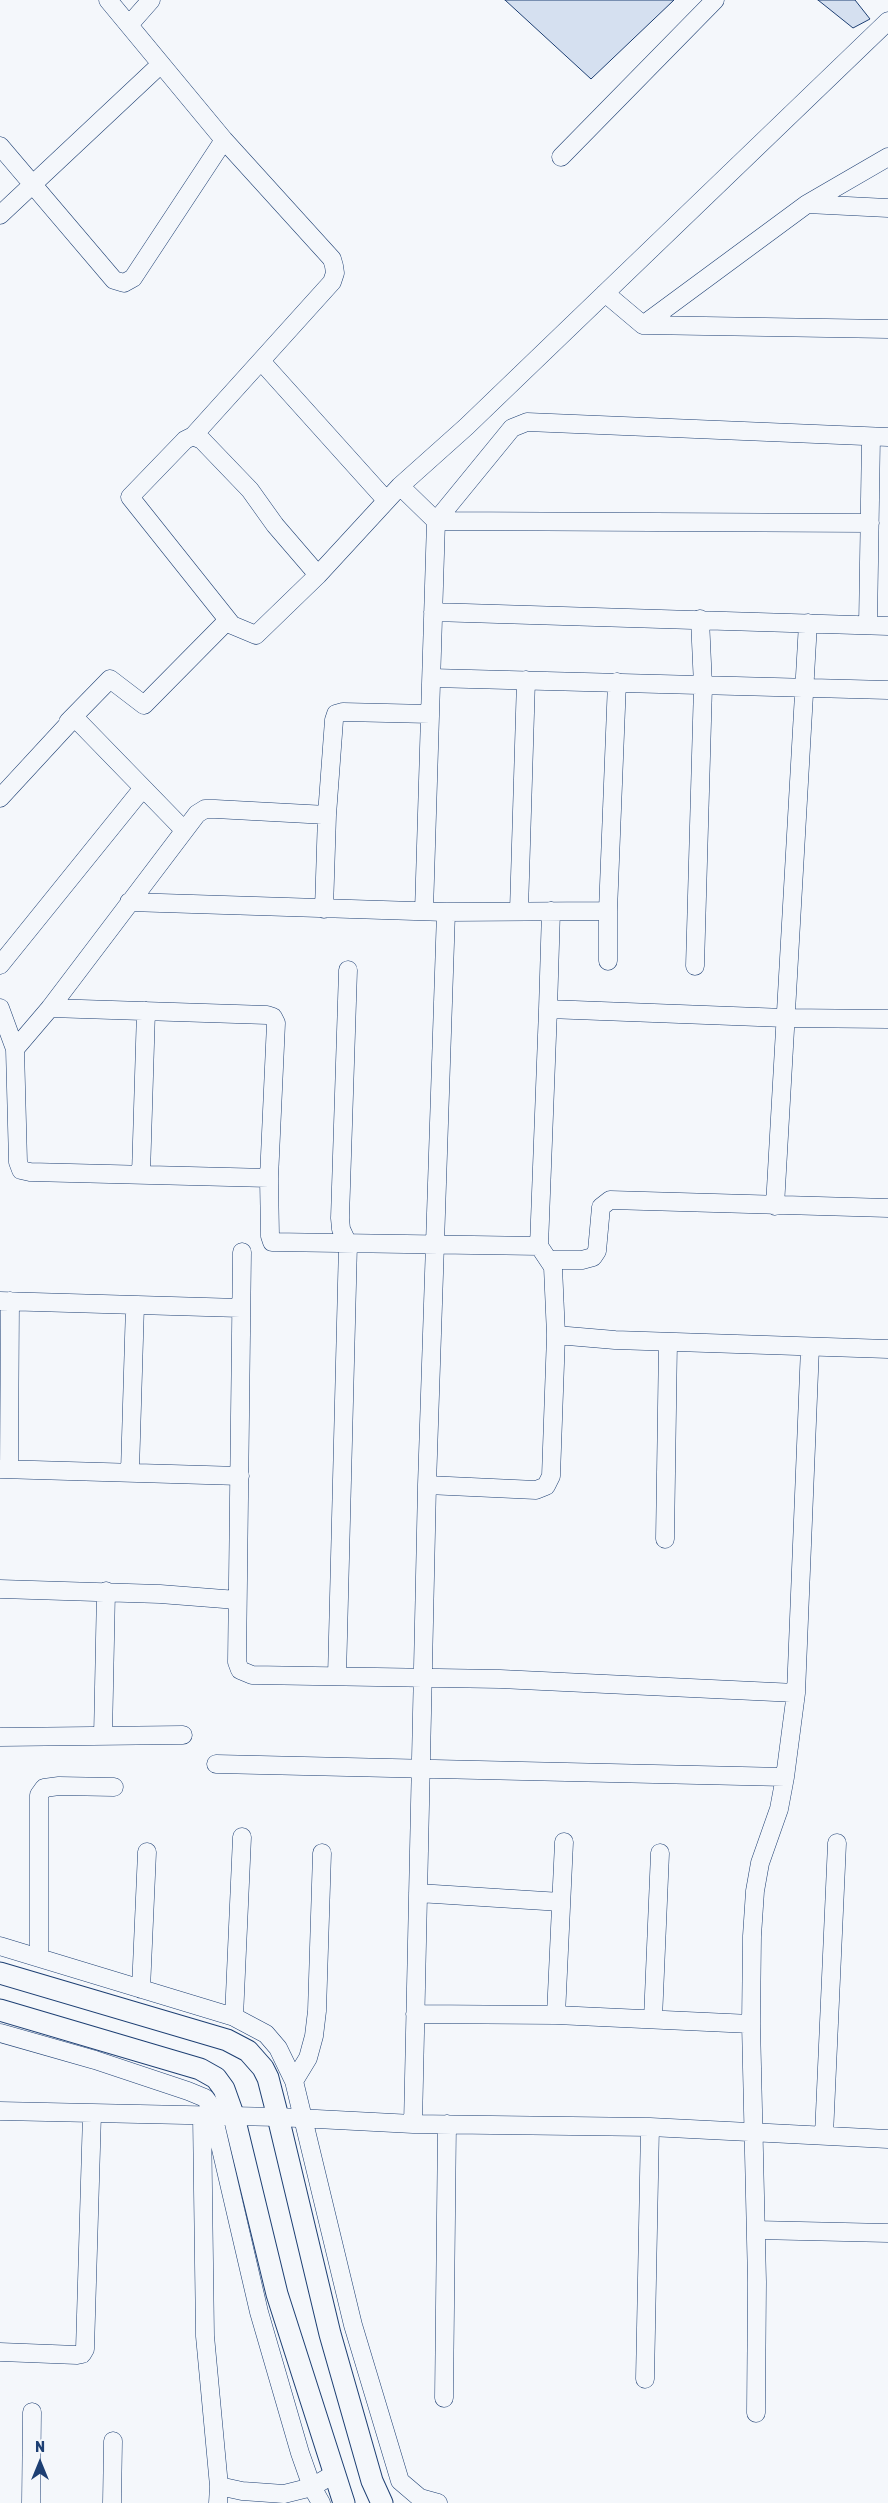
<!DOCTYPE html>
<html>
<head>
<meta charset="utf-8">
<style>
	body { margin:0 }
	#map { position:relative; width:888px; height:2503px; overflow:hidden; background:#f4f7fb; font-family:Rubik,sans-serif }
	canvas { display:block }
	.north { position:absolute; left:15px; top:2438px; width:50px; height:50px; -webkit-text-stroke:4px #f4f7fb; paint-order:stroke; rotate:0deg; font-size:14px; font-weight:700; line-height:20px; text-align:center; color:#1d3f73 }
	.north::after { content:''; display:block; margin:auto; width:18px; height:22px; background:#1d3f73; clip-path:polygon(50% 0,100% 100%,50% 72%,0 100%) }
</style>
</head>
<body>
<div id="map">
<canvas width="888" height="2503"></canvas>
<div class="north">N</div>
</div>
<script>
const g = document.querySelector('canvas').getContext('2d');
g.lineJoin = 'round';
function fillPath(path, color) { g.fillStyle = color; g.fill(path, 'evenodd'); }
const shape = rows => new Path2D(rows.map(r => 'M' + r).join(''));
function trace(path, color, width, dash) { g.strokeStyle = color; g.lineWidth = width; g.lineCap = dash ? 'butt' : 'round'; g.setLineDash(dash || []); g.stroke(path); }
const building = shape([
	[505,0,674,0,591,79,505,0],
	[818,0,855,0,870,19,853,28,818,0]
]);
const minor = shape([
	[108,0,224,140,332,259,334,266,335,273,332,282,193,436],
	[129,25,151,0],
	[0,146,114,280,124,283,133,278,224,140],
	[561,157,715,0],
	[807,204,888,208],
	[0,215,161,64],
	[605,293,643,325,888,329],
	[643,325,807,204,888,157],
	[261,361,386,500],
	[400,486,436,521,870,523],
	[318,575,275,525,250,490,202,440,193,436,185,440,130,497,232,625,256,635,318,575,400,486,466,427,888,21],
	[433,612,888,626],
	[868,625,871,437],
	[432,678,888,690],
	[68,722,110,679,144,705,228,620],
	[0,798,72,720,78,721,183,829],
	[129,902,446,912,608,911],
	[324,909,327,815,334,720,336,714,343,712,430,714],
	[519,910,526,680],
	[424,911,436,521,512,428,527,422,888,437],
	[608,961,608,911,617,682],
	[0,965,143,788],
	[695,966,703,686,700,619],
	[0,1008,15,1049,50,1008,197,814,205,809,215,809,327,815],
	[50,1008,267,1015,273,1017,276,1023,269,1178,270,1236,272,1242,539,1246],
	[548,1009,551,911],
	[15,1049,18,1162,21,1170,30,1172,269,1178],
	[141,1174,146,1011],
	[775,1206,808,623],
	[242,1252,237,1662,240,1670,252,1675,500,1679,796,1693],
	[549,1260,582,1260,593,1257,597,1251,601,1207,610,1200,888,1208],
	[0,1301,240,1308],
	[556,1335,553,1267,539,1246,548,1009,785,1018,888,1019],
	[0,1469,240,1476],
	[9,1469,10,1301],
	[130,1471,135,1305],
	[427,1485,536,1490,546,1486,551,1476,556,1335,615,1340,888,1349],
	[665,1539,668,1342],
	[0,1589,160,1594,237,1600],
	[337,1676,348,1244,341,1229,340,1218,348,970],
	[103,1736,106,1591],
	[0,1737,183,1735],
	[216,1764,785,1777,796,1693,810,1347],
	[418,1893,561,1902],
	[0,1946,234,2017,266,2034,278,2048,294,2081,353,2325,400,2481,420,2498,438,2503],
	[39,1957,39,1795,44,1788,59,1786,114,1787],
	[141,1989,147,1852],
	[415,2014,556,2015,751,2024],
	[556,2015,564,1842],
	[234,2017,242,1837],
	[653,2019,660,1853],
	[0,2033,95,2060,188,2091,205,2098,211,2106,259,2312,300,2453,312,2487,321,2503],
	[294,2081,308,2058,314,2036,317,2011,322,1853],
	[0,2111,278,2117,413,2124,650,2127,888,2139],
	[202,2116,205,2336,219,2486,218,2503],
	[413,2124,427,1485,446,912],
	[824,2135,837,1843],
	[756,2230,888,2233],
	[0,2352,77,2355,82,2354,85,2349,92,2114],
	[645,2379,650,2127],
	[444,2398,447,2124],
	[756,2413,757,2282,751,2024,752,1936,755,1891,760,1863,779,1809,785,1777],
	[219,2486,242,2491,284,2494,312,2487,334,2474],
	[31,2503,32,2412],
	[112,2503,113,2441]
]);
const tertiary = shape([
	[0,1973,227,2040,248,2051,263,2068,268,2078,278,2117,330,2334,372,2481,382,2503],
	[0,2010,200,2069,216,2078,224,2089,234,2117,277,2294,344,2503]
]);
fillPath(building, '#d5e0f0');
trace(building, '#1d3f73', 1);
trace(minor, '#1d3f73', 19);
trace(tertiary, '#1d3f73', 23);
trace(minor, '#f4f7fb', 18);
trace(tertiary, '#f4f7fb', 21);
</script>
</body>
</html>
